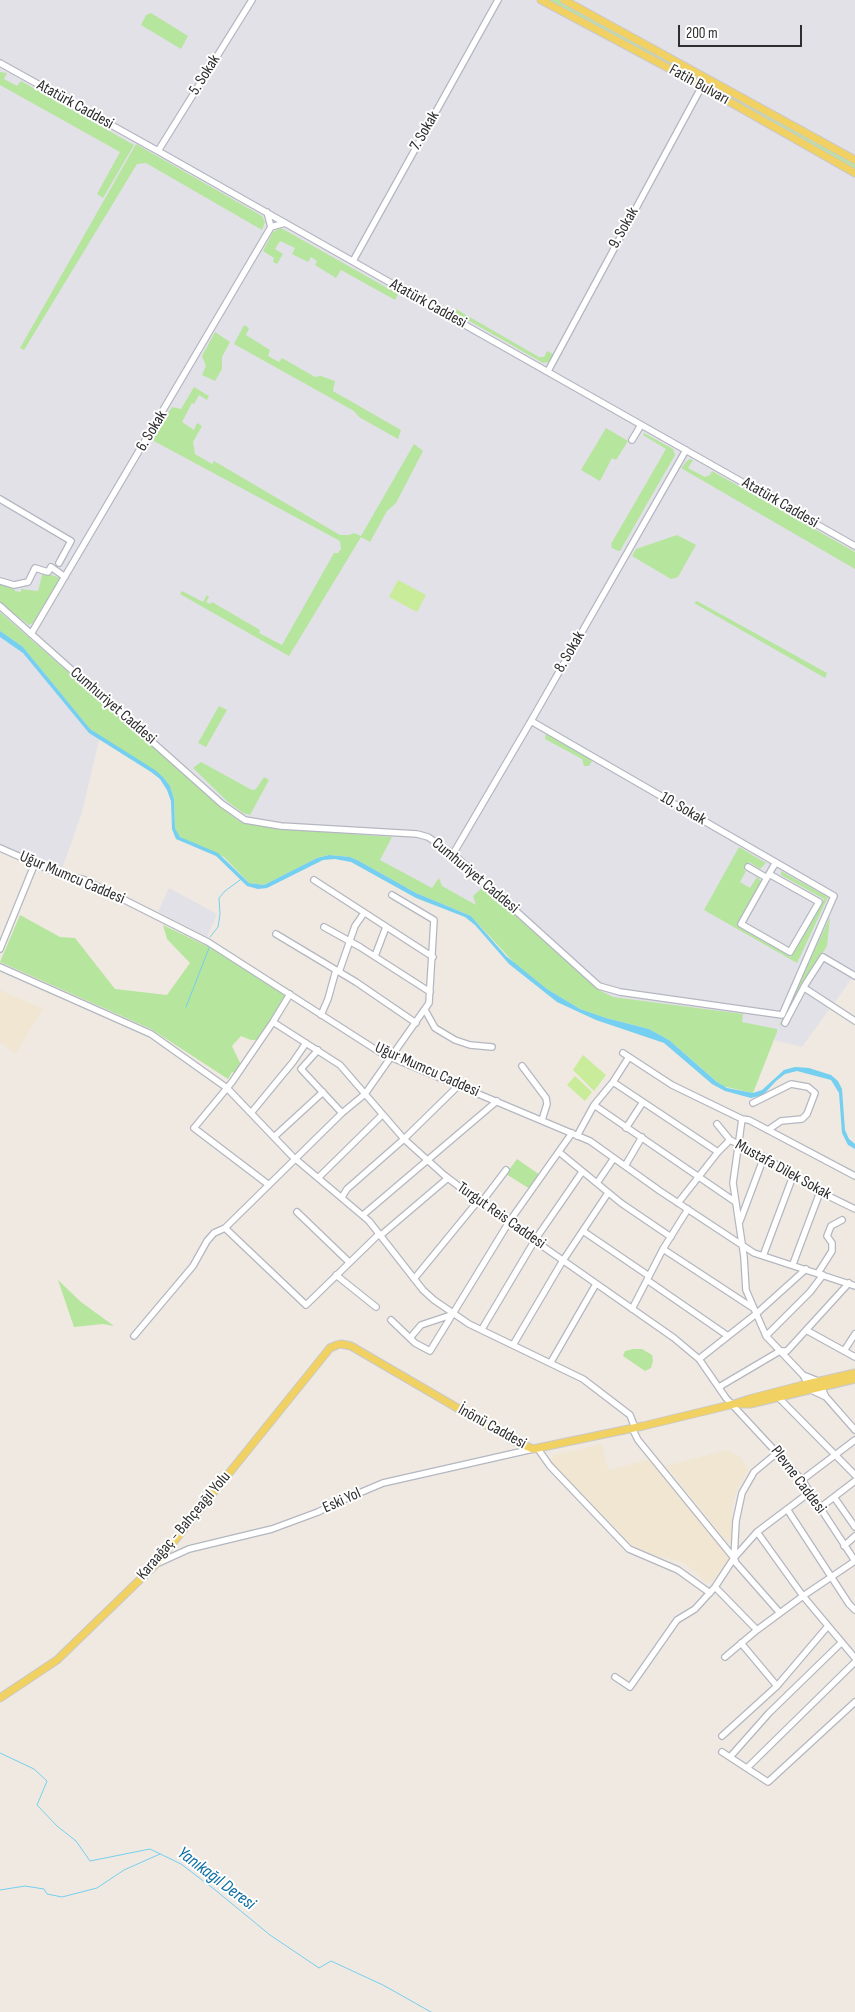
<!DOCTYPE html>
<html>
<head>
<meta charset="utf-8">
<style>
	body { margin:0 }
	#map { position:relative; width:855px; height:2012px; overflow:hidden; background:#efe9e1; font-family:"Sofia Sans Condensed",sans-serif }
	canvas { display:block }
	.scale { position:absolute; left:678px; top:25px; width:124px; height:22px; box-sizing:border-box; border:2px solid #2e2e2e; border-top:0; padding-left:6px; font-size:15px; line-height:18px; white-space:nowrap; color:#2e2e2e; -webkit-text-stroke:4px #fff; paint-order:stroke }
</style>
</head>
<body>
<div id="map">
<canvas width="855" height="2012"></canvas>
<div class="scale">200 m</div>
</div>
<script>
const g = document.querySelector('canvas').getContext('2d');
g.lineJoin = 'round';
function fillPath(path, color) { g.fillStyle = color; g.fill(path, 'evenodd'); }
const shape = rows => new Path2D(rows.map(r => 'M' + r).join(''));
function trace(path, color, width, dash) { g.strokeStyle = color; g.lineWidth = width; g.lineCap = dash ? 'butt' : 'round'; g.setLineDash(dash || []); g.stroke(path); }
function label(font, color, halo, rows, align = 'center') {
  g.font = font + ' "Sofia Sans Condensed",sans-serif'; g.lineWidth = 4; g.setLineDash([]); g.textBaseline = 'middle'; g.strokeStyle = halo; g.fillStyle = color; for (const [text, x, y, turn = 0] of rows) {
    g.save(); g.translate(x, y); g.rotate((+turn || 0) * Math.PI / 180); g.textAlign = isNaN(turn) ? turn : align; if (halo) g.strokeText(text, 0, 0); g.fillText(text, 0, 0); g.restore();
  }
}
const industrial = shape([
	[0,0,855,0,855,974,802,1047,685,1018,594,1001,499,922,364,855,288,844,273,868,182,788,101,732,82,812,61,872,0,845],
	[169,888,217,914,207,937,158,912]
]);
const education = shape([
	[0,990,43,1009,17,1051,14,1053,0,1042],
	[602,1444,608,1470,651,1459,730,1557,712,1582,707,1583,690,1567,681,1562,649,1554,633,1546,552,1463,553,1455],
	[726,1450,739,1456,749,1469,737,1490,732,1506,732,1540,728,1543,666,1466]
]);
const green = shape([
	[549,0,561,0,855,163,855,170],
	[151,13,188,36,181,49,141,25,146,15],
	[0,72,7,73,4,79,17,86,21,81,134,145,103,198,97,194,120,152,0,85],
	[136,144,262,216,265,222,262,230,146,163,137,164,24,350,20,348],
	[280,228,283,229,398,294,395,300,341,270,336,278,315,265,317,261,311,257,308,262,292,254,295,248,280,241,275,249,283,254,277,264,273,262,274,258,263,251,273,232],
	[454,308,539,357,544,357,547,351,553,354,549,362,543,363,452,311,452,309],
	[244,325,249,328,246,335,270,350,268,356,279,362,282,358,315,377,321,376,335,381,333,391,401,430,398,439,359,417,354,411,234,344],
	[215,332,230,342,222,357,222,369,215,381,202,375,206,366,202,356],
	[194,387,209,396,207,400,199,395,194,404,192,403,182,422,194,430,197,423,202,426,193,442,195,454,212,464,214,461,340,535,349,535,354,533,361,536,414,444,423,451,396,503,387,511,370,542,361,537,289,656,180,594,182,591,203,602,207,595,209,597,206,602,210,604,212,602,260,630,259,633,282,645,334,553,338,553,341,549,340,541,152,440,172,407,181,409],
	[606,428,628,441,616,460,612,458,600,481,581,470],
	[644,433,673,449,675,455,620,551,618,551,612,548,611,544,666,449,643,435],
	[690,459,693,460,688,468,705,477,710,475,712,471,855,552,855,569,681,468,687,461],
	[677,535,696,545,678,577,671,579,632,556,636,549],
	[43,572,60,578,33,623,29,625,0,603,0,584,14,588,15,591,21,592,21,589,38,591],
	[697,601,827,673,825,678,694,603],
	[0,612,228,813,242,823,296,830,392,837,380,860,432,888,439,878,442,886,476,905,473,896,483,887,599,990,613,997,743,1014,742,1022,777,1029,777,1032,753,1093,722,1086,669,1040,649,1029,606,1018,580,1009,547,989,516,965,471,916,416,893,359,861,350,857,329,855,317,858,264,885,249,883,224,857,184,840,178,835,175,828,174,799,170,786,164,778,90,729,23,647,0,631],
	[219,706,227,710,206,747,198,743],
	[546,734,590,759,592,761,589,766,584,766,582,759,545,739],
	[201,762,252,790,256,789,264,777,269,780,250,815,243,813,228,802,193,768],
	[739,847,766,863,760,869,749,862,744,870,746,871,740,882,750,888,757,877,761,881,737,925,791,957,824,899,781,875,781,871,828,897,797,963,704,910],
	[20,915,60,937,75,938,115,989,167,995,190,963,167,939,163,925,209,947,286,996,258,1040,251,1040,241,1036,232,1046,241,1065,235,1073,232,1072,228,1079,151,1029,0,962],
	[830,917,827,946,804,983,785,1020,779,1026],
	[517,1159,540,1175,530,1189,506,1174],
	[58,1280,81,1302,114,1326,103,1324,74,1327],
	[633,1349,642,1349,652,1355,653,1361,651,1368,645,1371,623,1356,625,1351]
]);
const pitch = shape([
	[398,580,426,595,417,612,389,597],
	[583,1055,606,1075,594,1091,573,1070],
	[575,1076,592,1092,585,1101,567,1085]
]);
const water = shape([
	[0,631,23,647,90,729,155,770,164,778,170,786,174,799,175,828,180,837,218,853,249,883,264,885,317,858,329,855,350,857,359,861,416,893,471,916,506,956,547,989,580,1009,606,1018,649,1029,669,1040,717,1082,727,1088,753,1093,762,1090,784,1070,795,1067,809,1068,831,1075,838,1081,842,1089,845,1130,849,1139,855,1144,855,1149,848,1145,842,1133,839,1093,831,1080,797,1071,785,1074,776,1081,763,1095,751,1098,725,1091,712,1084,664,1043,596,1020,557,1002,509,964,475,925,465,917,416,898,351,862,335,859,323,860,267,888,258,889,247,886,216,856,176,839,172,829,171,801,167,790,160,779,151,772,89,733,23,653,0,637]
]);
const stream = shape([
	[210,937,218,927,220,914,219,898,225,891,240,880],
	[186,1007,209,948],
	[0,1753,34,1769,47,1781,37,1805,57,1826,76,1841,90,1861,150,1849,181,1864,214,1889,270,1935,319,1968,331,1961,383,1985,431,2012],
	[0,1890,25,1886,44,1889,47,1894,62,1897,97,1888,124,1870,160,1854]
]);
const minor = shape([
	[0,63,158,151,855,546],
	[158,151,252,0],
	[267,212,271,227,285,223],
	[353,261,498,0],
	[548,371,702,86],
	[632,440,641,425],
	[0,499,71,541,59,563],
	[0,581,14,585,28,582,35,568,48,572,51,567,65,577],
	[0,606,222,804,245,820,281,826,417,834,428,837,453,854,599,986,620,992,782,1015,834,896,531,721],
	[31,634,271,227],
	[0,848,59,874,85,880,208,942,381,1053,590,1141,660,1191,754,1253,855,1286],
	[453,854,531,721,686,450],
	[748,867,767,878],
	[769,874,819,902,790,952,741,924,773,867,776,863],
	[314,880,433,957],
	[324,927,360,947,430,992],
	[276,934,356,982,416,1023],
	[0,949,35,863],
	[375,956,386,927],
	[0,967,151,1034,227,1088,292,1156,369,1221,423,1290,434,1300,469,1324,583,1379,630,1415,635,1428],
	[339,972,355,926,364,913],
	[806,989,855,1021],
	[425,1010,435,1028,455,1040,470,1045,492,1047],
	[321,1015,328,999,336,970],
	[273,1022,340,1065,404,1139,444,1175,478,1201,674,1338,699,1359,726,1398,802,1480,855,1561],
	[785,1023,805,985,823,957,855,976],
	[318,1050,301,1069,342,1113],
	[623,1053,672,1085,742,1119,749,1120,855,1176],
	[522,1066,546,1098,547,1104,542,1120],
	[613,1082,643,1102,626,1128],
	[643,1102,718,1152],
	[753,1103,791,1084,808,1087,815,1093,807,1114,802,1119,781,1121,768,1130],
	[594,1105,734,1201],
	[251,1113,293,1062,306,1043],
	[742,1119,733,1183,744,1257,746,1290,766,1336,803,1375],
	[717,1124,730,1140,764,1157,820,1192,855,1209],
	[577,1136,594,1105,613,1082,629,1057],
	[274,1137,323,1092],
	[559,1152,621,1203,671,1237],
	[625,1166,642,1137],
	[318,1178,382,1115],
	[597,1183,614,1158],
	[269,1185,194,1128,232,1082,273,1022,290,994],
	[342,1197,347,1189,404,1139,459,1085],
	[481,1203,506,1170],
	[678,1203,718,1152,730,1140],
	[297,1212,349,1262],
	[363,1215,497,1101],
	[740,1221,764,1157],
	[225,1228,306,1305,379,1234],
	[583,1231,649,1276],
	[381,1235,448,1178],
	[663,1249,753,1308],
	[763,1256,793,1176],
	[793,1264,820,1192],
	[818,1273,832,1251,832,1243,827,1236,831,1226,842,1220],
	[336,1275,376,1307],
	[414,1279,478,1201],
	[647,1280,728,1336],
	[632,1309,663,1249,688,1209],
	[391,1320,415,1343,430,1351,509,1222,572,1133],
	[482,1329,535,1240,582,1172],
	[806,1330,855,1357],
	[134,1336,193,1266,207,1241,214,1233,225,1228,342,1113,365,1094,429,1003,434,920,392,895],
	[766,1336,810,1292,823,1275],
	[410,1338,421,1325,454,1314],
	[513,1345,562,1262,608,1193],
	[844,1351,855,1334],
	[699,1359,756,1314,806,1269],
	[551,1362,596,1284],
	[803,1375,818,1381,826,1397,811,1390,803,1375],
	[719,1387,780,1351,787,1351,849,1283],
	[826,1397,855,1430],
	[779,1398,855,1475],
	[632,1428,638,1440,734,1558],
	[538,1449,550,1466,629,1549,678,1570,710,1593],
	[778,1452,754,1472,742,1493,736,1521,734,1558,736,1563,780,1613],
	[802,1480,855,1440],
	[834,1497,855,1527],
	[821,1507,855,1481],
	[787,1509,849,1604,855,1610],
	[757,1532,803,1596,855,1658],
	[844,1546,855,1536],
	[156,1564,189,1549,272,1529,318,1512,338,1502,383,1483,533,1449],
	[715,1587,757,1630],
	[741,1643,777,1686],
	[725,1657,757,1630,803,1596,855,1561],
	[615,1677,630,1687,677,1620,695,1609,715,1587,734,1558,757,1532,810,1492],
	[722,1736,777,1686,828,1626],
	[722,1752,768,1782,855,1702],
	[730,1757,769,1713,841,1643],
	[747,1768,855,1662]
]);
const major = shape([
	[541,0,702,86,855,173],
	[564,0,855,160],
	[739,1404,750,1404,855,1379],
	[0,1698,57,1660,155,1565,330,1348,337,1345,341,1344,351,1346,514,1441,533,1449,643,1426,734,1404,749,1399,807,1384,855,1373]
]);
const streetNames = [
	["5. Sokak",205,75,-58],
	["Fatih Bulvarı",699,85,29],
	["Atatürk Caddesi",75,105,29],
	["7. Sokak",425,131,-60],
	["9. Sokak",624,228,-61],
	["Atatürk Caddesi",428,304,29],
	["6. Sokak",152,431,-59],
	["Atatürk Caddesi",780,503,30],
	["8. Sokak",570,652,-60],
	["Cumhuriyet Caddesi",113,706,41],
	["10. Sokak",683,809,30],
	["Cumhuriyet Caddesi",475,876,40],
	["Uğur Mumcu Caddesi",72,878,23],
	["Uğur Mumcu Caddesi",427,1070,24],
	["Mustafa Dilek Sokak",783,1170,29],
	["Turgut Reis Caddesi",501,1216,35],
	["İnönü Caddesi",492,1427,29],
	["Plevne Caddesi",798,1480,53],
	["Eski Yol",342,1501,-24],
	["Karaağaç - Bahçeağıl Yolu",184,1526,-50]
];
const waterNames = [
	["Yanıkağıl Deresi",216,1879,37]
];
fillPath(industrial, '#e3e1e8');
fillPath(education, '#f0e6d1');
fillPath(green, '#b6e59e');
fillPath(pitch, '#c9ec9a');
fillPath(water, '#75cff0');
trace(stream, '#75cff0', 1);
trace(minor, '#b4b7c1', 8);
trace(major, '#c9c9c9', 9);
trace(minor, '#fff', 5.5);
trace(major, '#f2d163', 7);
label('16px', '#2e2e2e', '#fff', streetNames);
label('italic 18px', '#0d6fa3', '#fff', waterNames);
</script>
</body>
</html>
